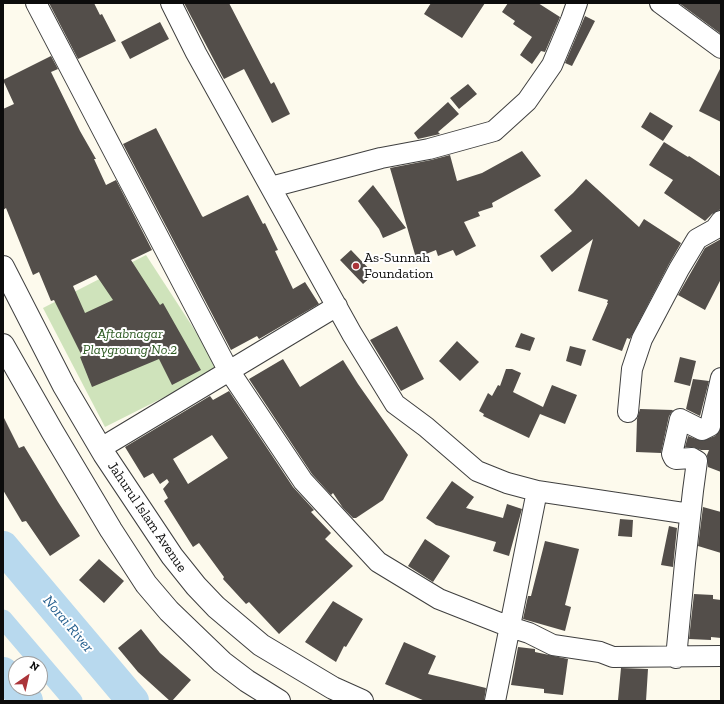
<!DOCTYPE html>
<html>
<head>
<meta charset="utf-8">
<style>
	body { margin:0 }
	#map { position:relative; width:724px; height:704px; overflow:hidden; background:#fdfaed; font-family:"Zilla Slab",serif }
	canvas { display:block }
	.frame { position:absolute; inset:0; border:4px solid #0c0c0c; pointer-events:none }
	.north { position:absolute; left:8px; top:656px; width:40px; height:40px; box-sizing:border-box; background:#fff; border:1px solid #9e9e9e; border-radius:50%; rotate:34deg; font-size:11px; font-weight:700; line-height:16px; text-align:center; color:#0c0c0c }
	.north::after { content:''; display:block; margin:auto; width:14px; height:18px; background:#ab353a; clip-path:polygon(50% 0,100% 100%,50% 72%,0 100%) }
</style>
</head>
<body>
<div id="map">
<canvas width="724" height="704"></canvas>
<div class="frame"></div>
<div class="north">N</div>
</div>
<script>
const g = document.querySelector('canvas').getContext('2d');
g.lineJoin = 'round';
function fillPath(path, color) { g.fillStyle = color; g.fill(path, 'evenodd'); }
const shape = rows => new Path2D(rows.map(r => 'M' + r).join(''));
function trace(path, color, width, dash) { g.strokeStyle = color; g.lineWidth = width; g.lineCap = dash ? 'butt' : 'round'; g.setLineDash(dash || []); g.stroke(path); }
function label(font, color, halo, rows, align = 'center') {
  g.font = font + ' "Zilla Slab",serif'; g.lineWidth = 4; g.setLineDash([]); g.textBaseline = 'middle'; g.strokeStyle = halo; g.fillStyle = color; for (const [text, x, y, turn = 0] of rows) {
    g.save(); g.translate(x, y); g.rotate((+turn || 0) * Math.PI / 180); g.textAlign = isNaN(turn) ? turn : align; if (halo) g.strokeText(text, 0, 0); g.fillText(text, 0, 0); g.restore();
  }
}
const green = shape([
	[146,255,220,369,105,427,43,308]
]);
const canal = shape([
	[3,619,73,701]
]);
const river = shape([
	[3,547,133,701],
	[3,673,27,701]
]);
const building = shape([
	[49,3,94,3,100,15,102,14,116,41,78,59],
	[184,3,229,3,271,84,274,82,290,114,272,123,244,69,224,79],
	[431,3,485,3,462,38,424,14],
	[508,3,538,3,560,17,545,52,541,51,532,64,520,55,532,37,513,24,515,21,502,12],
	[679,3,721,3,721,34],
	[585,16,595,21,572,66,565,63],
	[160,22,169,39,130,59,121,42],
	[51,56,58,69,51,72,80,131,96,159,94,159,106,185,116,180,152,250,131,260,160,305,163,303,201,370,172,385,159,359,92,387,80,357,82,356,54,300,51,301,39,272,33,275,6,208,3,210,3,109,14,104,3,80],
	[96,275,113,300,85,313,73,286],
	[721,67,721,122,699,111],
	[468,84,477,94,459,109,450,98],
	[448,102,459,114,438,132,440,134,418,139,414,133],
	[650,112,673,126,663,141,641,127],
	[156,128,202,216,203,217,248,195,263,224,265,223,278,250,275,251,293,289,305,282,319,304,259,339,257,336,231,350,123,144],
	[664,142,688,157,689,156,721,177,721,209,712,214,705,221,664,193,673,180,649,165],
	[522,151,541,176,492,203,493,207,478,212,480,216,464,222,476,246,456,256,453,250,438,256,436,250,416,258,390,168,431,160,450,155,457,181,482,173],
	[586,179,639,227,644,219,681,243,669,264,630,339,627,338,622,351,592,340,608,303,607,303,608,300,578,291,593,239,552,272,540,256,572,231,554,210,573,193],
	[373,185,406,228,383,238,379,229,358,201],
	[721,239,721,279,705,310,678,295,705,248],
	[351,250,374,274,363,284,340,260],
	[397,326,424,379,401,391,370,340],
	[521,333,535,338,530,351,515,347],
	[457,341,479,362,460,381,439,361],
	[570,346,586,350,581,366,566,361],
	[680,357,696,361,690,386,674,382],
	[283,359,300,387,343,360,358,384,408,455,383,500,356,518,353,518,343,508,333,493,331,495,312,474,249,379],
	[506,369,512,369,521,373,513,392,543,407,552,385,577,395,565,424,540,414,529,438,483,416,484,414,479,411,488,393,492,396,498,385,500,386],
	[693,379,709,381,700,416,686,409],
	[229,391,293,487,314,510,311,512,331,533,325,539,353,566,279,634,249,602,246,604,223,579,224,577,199,543,193,547,164,501,168,498,163,489,169,482,167,479,160,484,153,473,144,478,125,447,210,396,213,400],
	[212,435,228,458,188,484,173,459],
	[640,409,673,410,669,416,661,453,636,452,637,419],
	[3,416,19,448,24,446,58,502,80,536,50,556,26,521,22,522,3,490],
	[721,429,721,472,708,467,707,455,709,450,701,450,692,447,685,447,688,436,702,441,715,436],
	[452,481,474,497,466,508,503,518,507,504,522,509,509,556,493,551,496,542,436,525,426,518],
	[703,507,721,512,721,553,698,546],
	[620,519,633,520,632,537,618,536],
	[669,526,677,528,673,567,661,565],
	[425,539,450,556,433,582,408,566],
	[545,541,579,549,565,605,571,607,565,631,523,619,528,596,531,596],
	[99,559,124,581,104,603,79,580],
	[694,594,713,595,713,599,721,600,721,638,711,637,711,640,689,639],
	[333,601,363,619,346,647,344,646,336,662,305,642],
	[141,629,160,653,191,680,172,701,170,701,138,672,118,648],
	[404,642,436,656,428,674,486,688,484,701,425,701,385,684],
	[518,647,535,649,535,652,568,659,563,695,544,693,544,689,511,685],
	[621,668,648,669,646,701,618,700]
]);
const minor = shape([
	[36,3,226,366,303,481,378,562,439,599,510,627,529,633,553,645,600,652,613,657,721,656],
	[171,3,196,53,352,334,395,404,426,427,477,471,507,483,537,491,690,514],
	[660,3,721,48],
	[271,187,381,158,429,149,494,131,527,101,552,65,571,20,577,3],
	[628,412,632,369,642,339,679,269,697,239,715,229,721,221],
	[101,448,337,306],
	[676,658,685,563,693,491,697,461,692,458,676,459,674,458,672,454,680,419,702,430,710,426,721,378],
	[495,701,537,491]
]);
const tertiary = shape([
	[3,267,64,386,104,454,172,556,196,586,216,607,261,645,333,688,362,701],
	[3,345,52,431,111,530,146,584,169,611,222,662,247,681,279,701]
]);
const markers = [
	[356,266,4,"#ab353a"]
];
const poiNames = [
	["As-Sunnah",364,258],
	["Foundation",364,274]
];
const parkNames = [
	["Aftabnagar",130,334],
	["Playgroung No.2",130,350]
];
const streetNames = [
	["Jahurul Islam Avenue",147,517,56]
];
const waterNames = [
	["Norai River",68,624,50]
];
fillPath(green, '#cfe3bb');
trace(canal, '#b8d9ee', 19);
trace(river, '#b8d9ee', 32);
fillPath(building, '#534e4a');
trace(minor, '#3f3f3f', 22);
trace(tertiary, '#3f3f3f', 24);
trace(minor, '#fff', 20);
trace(tertiary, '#fff', 22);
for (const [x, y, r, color] of markers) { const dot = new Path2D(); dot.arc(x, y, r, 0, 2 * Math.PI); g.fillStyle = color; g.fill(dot); trace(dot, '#fff', 1.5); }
label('14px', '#0c0c0c', '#fff', poiNames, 'left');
label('italic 14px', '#2f5c24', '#fff', parkNames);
label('14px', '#0c0c0c', '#fff', streetNames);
label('italic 15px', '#255f8e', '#fff', waterNames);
</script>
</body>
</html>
